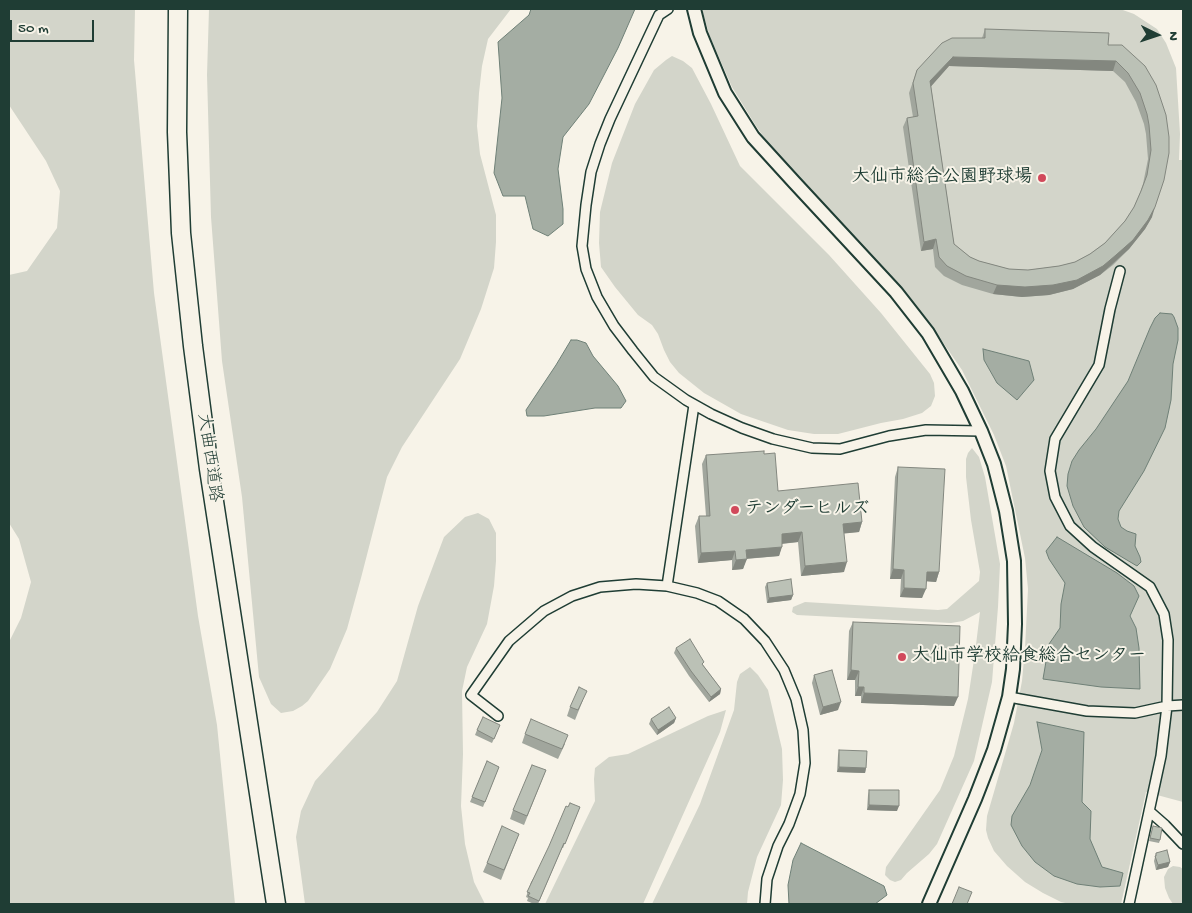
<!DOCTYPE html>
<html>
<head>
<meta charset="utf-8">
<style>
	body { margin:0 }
	#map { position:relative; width:1192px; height:913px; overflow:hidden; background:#f7f3e8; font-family:"Gochi Hand",sans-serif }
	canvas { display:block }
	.frame { position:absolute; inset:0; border:10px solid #1f3d34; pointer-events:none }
	.north { position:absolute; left:1132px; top:10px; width:50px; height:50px; -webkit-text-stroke:4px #f7f3e8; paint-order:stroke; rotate:94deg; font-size:14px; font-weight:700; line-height:20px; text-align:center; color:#1f3d34 }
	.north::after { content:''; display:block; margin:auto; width:18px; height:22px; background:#1f3d34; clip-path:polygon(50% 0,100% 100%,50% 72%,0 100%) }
	.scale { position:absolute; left:10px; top:20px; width:84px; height:22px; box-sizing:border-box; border:2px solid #1f3d34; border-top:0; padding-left:6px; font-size:15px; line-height:18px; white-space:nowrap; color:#1f3d34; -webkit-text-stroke:4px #f7f3e8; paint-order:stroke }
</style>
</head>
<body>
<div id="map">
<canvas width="1192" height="913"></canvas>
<div class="frame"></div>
<div class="north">N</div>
<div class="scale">50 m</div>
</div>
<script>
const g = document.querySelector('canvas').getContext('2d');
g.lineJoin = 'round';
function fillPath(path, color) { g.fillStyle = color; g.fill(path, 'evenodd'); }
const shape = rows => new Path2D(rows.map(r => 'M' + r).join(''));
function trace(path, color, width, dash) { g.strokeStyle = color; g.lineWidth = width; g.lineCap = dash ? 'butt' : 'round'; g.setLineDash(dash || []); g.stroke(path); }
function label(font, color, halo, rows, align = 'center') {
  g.font = font + ' "Gochi Hand","Klee One",sans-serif'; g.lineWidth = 4; g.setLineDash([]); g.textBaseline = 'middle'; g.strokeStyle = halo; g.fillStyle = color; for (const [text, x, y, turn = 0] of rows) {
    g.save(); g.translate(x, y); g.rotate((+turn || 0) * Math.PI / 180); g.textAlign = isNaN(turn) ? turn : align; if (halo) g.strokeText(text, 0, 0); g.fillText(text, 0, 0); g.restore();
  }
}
const green = shape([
	[9,9,135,9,134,60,154,293,198,616,217,725,235,904,9,904,9,642,21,618,31,582,19,539,9,523,9,275,27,271,57,228,60,191,46,161,9,105],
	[209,9,511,9,488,39,482,66,479,93,477,126,480,154,496,215,496,242,494,268,481,309,460,359,402,447,387,477,361,578,347,629,330,669,308,701,302,706,293,711,281,713,271,704,259,677,242,497,222,361,211,217,207,75],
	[703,9,1120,9,1134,14,1157,29,1166,43,1176,68,1180,134,1179,160,1183,160,1183,802,1146,792,1121,904,1070,904,1061,902,1043,893,1025,882,1007,866,994,851,988,838,986,830,987,816,1014,723,1022,681,1025,648,1028,589,1025,558,1006,466,994,435,962,370,926,318,899,287,773,150,756,126,732,87,710,37,703,13],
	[672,56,683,61,692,68,711,104,740,166,829,255,881,313,930,374,934,383,935,396,931,406,922,413,903,419,881,423,838,434,814,434,788,430,741,414,704,393,679,373,670,362,664,350,658,334,652,325,638,315,615,287,601,267,599,243,600,212,612,163,635,104,654,70,666,60],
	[972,448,979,457,985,477,1000,564,998,607,992,682,974,761,937,844,929,854,907,873,901,880,895,882,890,880,885,875,886,867,940,790,954,756,968,699,975,653,980,612,963,621,951,623,797,615,792,612,793,607,805,602,938,610,947,609,979,581,980,572,971,520,966,477,966,459,968,453],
	[478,513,489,519,496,533,496,561,494,586,487,624,467,667,462,691,463,754,461,806,465,844,474,882,485,904,305,904,296,837,301,811,315,781,377,712,397,681,418,606,444,537,465,517],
	[750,667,758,675,768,690,782,749,783,780,781,805,757,857,748,892,747,904,652,904,700,804,734,710,737,682,740,674],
	[726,710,720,732,643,904,545,904,595,801,594,779,595,768,609,757,628,754,708,716],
	[1173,866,1180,867,1183,869,1183,904,1173,904,1169,898,1165,888,1164,877,1168,869]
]);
const water = shape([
	[531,9,635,9,618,48,589,104,563,137,558,169,563,209,563,224,548,236,533,229,525,196,503,196,494,173,502,98,498,42,529,15,531,9],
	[1160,313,1172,314,1174,317,1178,328,1178,340,1173,364,1171,400,1165,428,1144,471,1119,511,1118,519,1121,527,1127,531,1136,534,1135,546,1140,557,1141,562,1137,566,1105,547,1084,527,1073,506,1067,486,1068,474,1072,461,1079,450,1096,429,1128,381,1150,328,1155,318,1160,313],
	[571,340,577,340,586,343,593,356,618,386,626,401,621,408,595,408,544,416,527,416,526,410,556,365,571,340],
	[983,349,1029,361,1034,380,1017,400,997,383,984,360,983,349],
	[1057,537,1117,573,1134,586,1139,596,1130,616,1136,628,1139,648,1140,689,1101,687,1043,679,1049,644,1060,628,1061,604,1065,583,1049,559,1046,551,1057,537],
	[1037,722,1084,732,1082,802,1091,811,1090,839,1102,867,1123,873,1120,886,1100,887,1077,884,1054,876,1035,862,1022,846,1011,825,1012,816,1030,785,1042,750,1037,722],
	[801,843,884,886,887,895,875,904,789,904,788,885,793,860,801,843]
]);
const street = shape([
	[668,9,659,15,610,119,600,144,591,172,586,205,582,246,586,269,597,297,614,326,633,351,654,377,686,400,711,414,742,428,773,439,812,448,840,449,889,436,926,430,981,431],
	[1120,271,1110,309,1099,365,1055,439,1050,471,1055,497,1070,526,1093,547,1150,587,1164,614,1168,640,1167,706,1161,756,1129,904],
	[667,586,694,405],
	[1009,697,1087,711,1135,713,1167,706,1183,705],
	[498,716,471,695,509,641,544,611,572,596,600,587,636,584,667,586,697,593,718,601,744,619,765,641,784,670,796,699,803,730,805,763,800,794,789,824,778,846,767,879,765,904],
	[1149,811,1165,825,1183,844]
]);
const secondary = shape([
	[694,9,700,33,725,93,753,137,794,182,896,292,928,333,962,391,981,431,994,464,1006,511,1014,561,1015,624,1013,669,1009,697,994,750,975,799,929,904]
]);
const highway = shape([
	[178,9,177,132,181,233,193,346,209,469,276,904]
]);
const wall = shape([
	[985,29,1108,45,1156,85,1152,217,1145,229,1129,249,1113,265,1100,275,1073,289,1049,295,1022,297,993,294,962,285,944,276,935,267,933,249,921,251,903,127,907,118,913,117,909,93,917,70,982,38],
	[949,66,1113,71,1125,82,1136,102,1144,124,1146,134,1148,159,1143,184,1140,193,1134,207,1125,221,1105,243,1090,254,1075,262,1059,266,1028,270,1009,269,979,261,970,257,954,244,931,86],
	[764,454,778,491,862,522,859,532,844,533,844,572,801,576,798,542,782,544,779,556,746,559,743,569,732,570,732,560,698,563,695,526,699,516,706,516,702,464,706,455],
	[898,467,939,572,936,582,926,581,922,598,900,597,901,579,890,579,895,477],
	[767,583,793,595,791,600,767,603,765,587],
	[853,622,954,706,861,703,861,696,855,696,855,680,847,680,849,631],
	[676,648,703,665,721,689,720,694,709,702,689,676,674,653],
	[814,675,838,710,820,715,812,683],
	[583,700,575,720,567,716,570,707],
	[676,718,674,723,657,735,649,724,651,719],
	[477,730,498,730,492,743,475,735],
	[525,734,565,744,558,759,522,743],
	[839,750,866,768,865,773,837,772,838,755],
	[487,761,499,767,483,807,470,802],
	[546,770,524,825,510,819,513,810],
	[869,790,897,811,867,810,868,795],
	[580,807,563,848,562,848,538,904,534,904,527,901,528,898,526,897,531,882],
	[1153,826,1160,840,1159,843,1149,841],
	[519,834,501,880,483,872,487,863],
	[1156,853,1170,862,1168,867,1156,870,1154,861]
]);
const shadedWall = shape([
	[953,57,1116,61,1113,71,949,66,927,91,930,81],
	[1155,207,1152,217,1145,229,1129,249,1100,275,1073,289,1049,295,1022,297,993,294,997,285,1053,285],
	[936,239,933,249,921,251,924,242],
	[862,522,859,532,840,534,843,524],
	[802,532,798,542,778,544,782,534],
	[782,547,779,556,742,559,746,550],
	[735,551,732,560,698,563,701,553],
	[747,559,743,569,732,570,736,560],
	[847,562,844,572,801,576,805,566],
	[893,569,904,570,901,579,890,579],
	[927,572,939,572,936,582,923,581],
	[904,588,926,589,922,598,900,597],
	[793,595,791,600,767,603,769,598],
	[851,670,859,671,855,680,847,680],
	[858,687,864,687,861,696,855,696],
	[721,689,720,694,709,702,711,697],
	[864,693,958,697,954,706,861,703],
	[841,702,838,710,820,715,823,707],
	[676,718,674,723,657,735,658,730],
	[839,767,866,768,865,773,837,772],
	[869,805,899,806,897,811,867,810],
	[1170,862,1168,867,1156,870,1158,865]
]);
const building = shape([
	[985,29,1109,33,1108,45,1122,45,1145,66,1156,85,1166,115,1169,137,1169,153,1164,180,1155,207,1148,220,1133,240,1116,255,1103,266,1077,280,1053,285,1025,287,997,285,966,276,947,266,939,257,936,239,924,242,907,118,918,116,913,83,917,70,942,43,952,38,985,38,985,29],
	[953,57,1116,61,1128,73,1140,93,1147,114,1149,125,1151,150,1147,175,1141,191,1134,207,1125,221,1105,243,1090,254,1075,262,1059,266,1028,270,1009,269,979,261,970,257,954,244,930,81,953,57],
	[764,451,764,454,775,453,778,491,858,483,862,522,843,524,847,562,805,566,802,532,782,534,782,547,746,550,747,559,736,560,735,551,701,553,699,516,710,516,706,455,764,451],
	[898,467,945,469,939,572,927,572,926,589,904,588,904,570,893,569,898,467],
	[791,579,793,595,769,598,767,583,791,579],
	[853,622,960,626,958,697,864,693,864,687,858,687,859,671,851,670,853,622],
	[690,639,704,662,702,664,721,689,711,697,691,671,676,648,690,639],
	[832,670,841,702,823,707,814,675,832,670],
	[579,687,587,691,578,710,570,707,579,687],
	[669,707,676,718,658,730,651,719,669,707],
	[483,717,500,725,494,739,477,730,483,717],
	[531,719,568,735,562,749,525,734,531,719],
	[839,750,867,751,866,768,839,767,839,750],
	[487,761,499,767,485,802,472,797,487,761],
	[532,765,546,770,527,816,513,810,532,765],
	[869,790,899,790,899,806,869,805,869,790],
	[570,803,580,807,565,844,564,843,539,901,528,896,530,893,527,892,549,846,566,806,568,807,570,803],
	[502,826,519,834,504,870,487,863,502,826],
	[1153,826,1162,828,1160,840,1150,838,1153,826],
	[1167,850,1170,862,1158,865,1155,856,1156,856,1156,853,1167,850],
	[959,887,972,892,967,904,952,904,959,887]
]);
const markers = [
	[1042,178,5,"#d1495b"],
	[735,510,5,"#d1495b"],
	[902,657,5,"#d1495b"]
];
const poiNames = [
	["大仙市総合公園野球場",1032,178,"right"],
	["テンダーヒルズ",745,510],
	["大仙市学校給食総合センター",912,657]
];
const streetNames = [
	["大曲西道路",208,458,82]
];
fillPath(green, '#d3d5ca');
fillPath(water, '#a4ada3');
trace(water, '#6f8077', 1);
trace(street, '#1f3d34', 12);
trace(secondary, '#1f3d34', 16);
trace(highway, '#1f3d34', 21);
trace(street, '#f7f3e8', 9);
trace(secondary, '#f7f3e8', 12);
trace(highway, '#f7f3e8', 18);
fillPath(wall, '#a1a69d');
fillPath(shadedWall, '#83877f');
fillPath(building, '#bbc1b6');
trace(building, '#83877f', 1);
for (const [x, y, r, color] of markers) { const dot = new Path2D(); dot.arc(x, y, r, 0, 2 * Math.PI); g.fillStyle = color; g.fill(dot); trace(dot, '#f7f3e8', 2); }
label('bold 18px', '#1f3d34', '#f7f3e8', poiNames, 'left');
label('18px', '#1f3d34', '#f7f3e8', streetNames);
</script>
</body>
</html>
